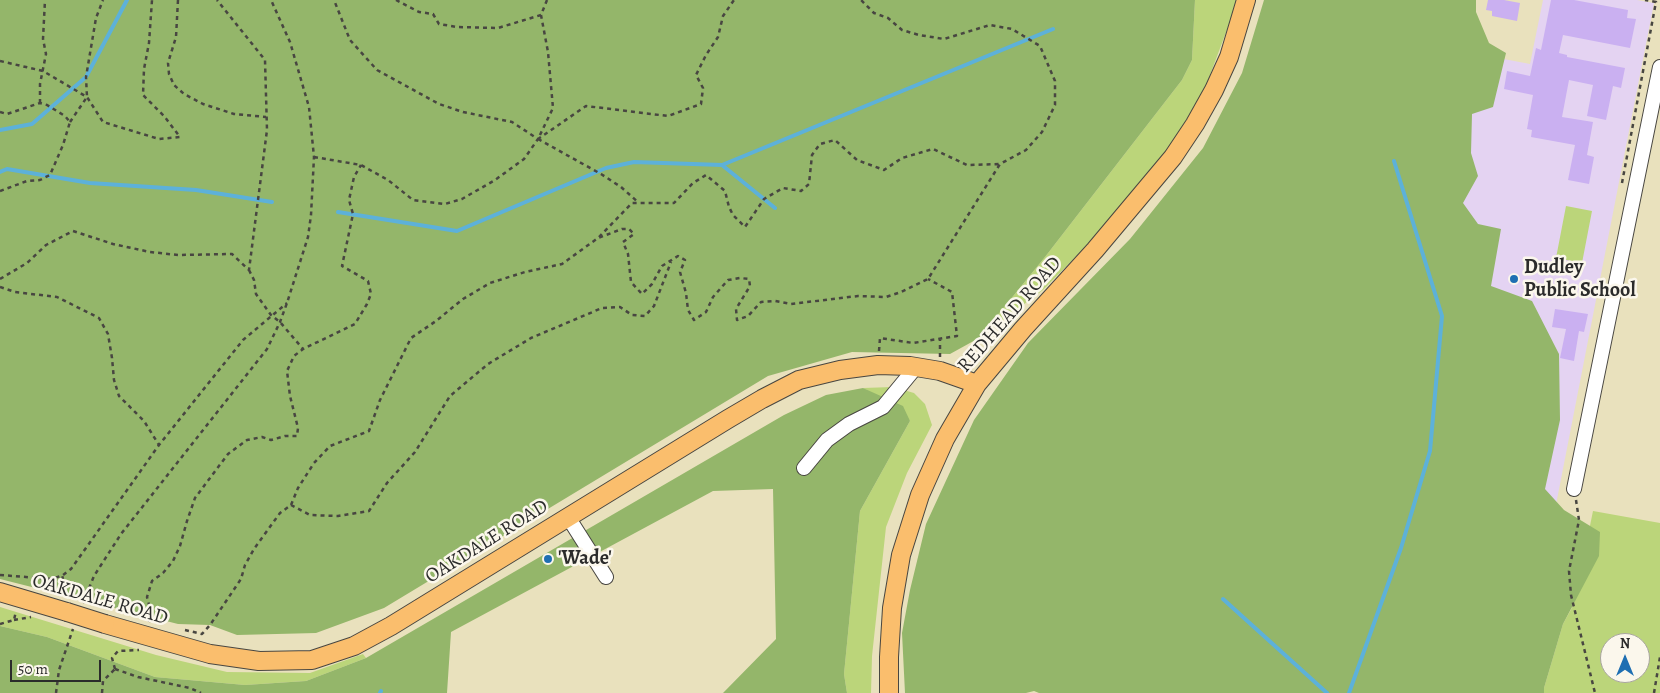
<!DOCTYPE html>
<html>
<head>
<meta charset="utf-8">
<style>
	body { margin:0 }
	#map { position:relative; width:1660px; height:693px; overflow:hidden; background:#e9e1bd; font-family:Alegreya,serif }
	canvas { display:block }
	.north { position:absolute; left:1600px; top:633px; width:50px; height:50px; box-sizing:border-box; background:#fbf7ec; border:1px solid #a8a59f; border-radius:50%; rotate:0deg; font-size:14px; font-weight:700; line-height:20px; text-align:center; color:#2b2b2b }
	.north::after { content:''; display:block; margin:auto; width:18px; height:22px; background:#1f6fb2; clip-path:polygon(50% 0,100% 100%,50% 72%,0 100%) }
	.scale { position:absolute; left:10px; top:660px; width:91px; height:22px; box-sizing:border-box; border:2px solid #2b2b2b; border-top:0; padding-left:6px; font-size:15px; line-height:18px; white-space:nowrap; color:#2b2b2b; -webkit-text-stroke:4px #fbf7ec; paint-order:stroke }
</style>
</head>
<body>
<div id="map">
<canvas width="1660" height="693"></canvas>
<div class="north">N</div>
<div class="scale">50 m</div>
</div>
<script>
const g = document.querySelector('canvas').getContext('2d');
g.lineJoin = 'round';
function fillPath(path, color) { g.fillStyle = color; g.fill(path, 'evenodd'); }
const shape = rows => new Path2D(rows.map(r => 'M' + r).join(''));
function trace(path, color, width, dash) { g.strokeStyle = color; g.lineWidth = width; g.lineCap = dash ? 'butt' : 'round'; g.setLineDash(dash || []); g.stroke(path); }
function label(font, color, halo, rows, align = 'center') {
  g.font = font + ' Alegreya,serif'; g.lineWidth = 5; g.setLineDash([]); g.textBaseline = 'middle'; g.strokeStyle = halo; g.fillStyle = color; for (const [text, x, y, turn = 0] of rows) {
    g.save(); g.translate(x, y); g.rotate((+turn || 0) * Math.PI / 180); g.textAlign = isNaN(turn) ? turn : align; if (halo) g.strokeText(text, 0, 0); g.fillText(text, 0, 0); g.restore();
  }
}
const built = shape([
	[1543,0,1637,0,1654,3,1552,525,1388,493,1472,53,1530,64]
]);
const green = shape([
	[1195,0,1237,0,1234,11,1207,83,1170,153,1100,232,1043,290,979,338,1045,257,1182,80,1192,60],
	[1566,206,1592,211,1582,263,1556,258],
	[893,387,914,393,925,404,932,425,907,473,886,527,872,656,871,693,847,693,844,674,860,511,910,421,881,398,863,388],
	[1593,511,1660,523,1660,693,1544,693,1544,688,1563,624,1574,604],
	[1610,643,1640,643,1640,673,1610,673],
	[0,607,156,655,227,672,310,673,363,654,366,658,306,681,245,685,155,677,47,637,0,626]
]);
const forest = shape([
	[0,0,1195,0,1192,60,1182,80,1045,257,979,338,950,354,852,352,768,376,384,608,316,633,237,635,210,625,178,624,0,579],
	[1264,0,1476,0,1476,12,1489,43,1506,53,1493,107,1472,114,1471,153,1478,176,1463,203,1478,224,1501,229,1491,286,1532,301,1559,354,1560,420,1545,489,1564,510,1600,532,1599,556,1563,624,1544,688,1544,693,1039,693,1034,691,1026,693,905,693,902,633,910,590,926,524,974,420,1028,343,1130,239,1203,148,1242,73],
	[863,388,903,406,910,421,860,511,844,674,847,693,723,693,776,639,773,489,713,491,451,632,447,693,0,693,0,626,47,637,155,677,245,685,306,681,366,658,784,415,826,395]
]);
const stream = shape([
	[0,130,32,124,86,77,127,0],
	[722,165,775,208],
	[0,172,7,169,90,183,196,190,272,202],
	[338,212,457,231,606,168,634,162,722,165,1053,29],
	[1223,599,1327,693],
	[380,693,381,691],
	[1349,693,1401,548,1430,451,1442,316,1394,161]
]);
const building = shape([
	[1488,0,1504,0,1520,3,1517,21,1492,16,1492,11,1486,10],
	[1551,0,1574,0,1628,10,1627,18,1636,19,1630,48,1563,35,1559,53,1567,55,1567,57,1625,68,1621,88,1613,86,1606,120,1587,116,1593,85,1569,80,1562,117,1593,122,1587,155,1594,157,1589,184,1568,180,1575,145,1531,137,1532,130,1527,129,1533,95,1504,89,1507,71,1530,76,1536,48,1541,50],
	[1555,309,1588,314,1584,332,1579,331,1574,361,1560,358,1566,329,1552,327]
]);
const path = shape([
	[178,0,176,37,168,63,169,74,174,85,184,94,203,104,234,114,266,117],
	[396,0,419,12,433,14,439,24,457,27,498,28,541,15],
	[547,0,541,15,548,52,553,108,538,139,586,106,668,116,701,104,703,88,696,75,706,55,718,37,723,16,734,0],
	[0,61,43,71,87,97,103,122,159,139,180,137,164,116,143,95,144,69,149,43,152,0],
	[40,103,40,84,46,54,43,39,45,0],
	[0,112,7,114,40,103,47,105,65,116,70,122,63,145,50,175,40,180,27,181,0,191],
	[70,122,87,97,86,77,96,18,103,0],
	[538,139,601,174,621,187,639,203],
	[314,157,361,165,388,180,413,200,445,204,462,199,495,180,524,159,538,139,512,122,463,112,439,104,377,70,350,40,334,0],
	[1622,183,1656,2,1645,0],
	[599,237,632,203,674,203,693,183,706,175,725,191,729,207,733,215,745,227,764,199,783,188,801,191,809,184,812,155,820,144,835,140,857,160,884,170,902,158,933,149,967,165,1000,164],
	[249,270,254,280,256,294,271,315,280,322,303,349],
	[0,279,27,263,46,245,73,231,113,244,150,252,178,255,232,254,249,270,267,130,265,60,217,0],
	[0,287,15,292,57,297,99,318,108,334,112,358,114,380,119,396,144,421,159,445],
	[879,351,880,338,913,343,957,336,952,292,928,279],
	[940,357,940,340],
	[1576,500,1579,520,1569,571,1571,595,1595,693],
	[291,505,310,515,338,516,369,511,387,483,415,452,450,396,488,364,531,338,602,308,620,307,632,315,645,316,654,306,671,262],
	[0,575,52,579,63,575,71,569,159,445,243,340,287,303],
	[60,596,63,575],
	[83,603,94,576,121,534,267,349,280,322,287,303,308,237,311,215,314,157,309,107,290,42,271,0],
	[14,620,31,617],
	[149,622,151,612,147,597,152,581,163,573,173,561,180,546,187,521,195,498,228,454,247,440,262,437,271,440,285,436,297,436,298,428,290,396,287,371,294,356,303,349,355,324,367,304,371,294,368,281,342,266,353,214,349,200,354,177,361,165],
	[0,624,14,620,16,611],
	[185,630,202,634,210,625,241,579,245,565,254,549,280,513,291,505,298,488,314,463,330,446,369,431,380,400,411,338,436,321,463,299,490,283,525,272,562,264,598,238,622,229,629,229,634,234,623,242,628,254,631,282,642,294,652,284,662,266,678,256,685,260,680,272,686,293,688,310,694,320,706,312,713,297,728,280,740,278,749,279,750,286,736,309,737,320,748,316,761,302,775,301,791,304,858,296,886,297,901,292,928,279,1000,164,1026,150,1042,132,1055,105,1055,81,1040,46,1012,29,990,25,944,39,919,35,902,30,888,18,874,13,861,0],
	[115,669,112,658,118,651,139,650],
	[115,669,138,677,190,688,201,693],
	[56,693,59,670,73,629],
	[102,693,103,681,115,669],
	[1654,693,1660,657]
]);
const minor = shape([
	[804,468,827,440,849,424,883,407,916,367],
	[1574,489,1660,67],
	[568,517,606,577]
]);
const major = shape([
	[0,592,67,612],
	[105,624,210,654,259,661,312,660,354,646,391,626,728,419,762,399,799,380,840,370,878,365,910,366,940,371,977,384],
	[889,693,889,657,892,608,901,555,920,495,945,439,977,384,1023,329,1095,250,1173,157,1195,124,1214,90,1229,57,1246,0]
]);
const majorBridge = shape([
	[67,612,105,624]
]);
const markers = [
	[1514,279,5,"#1f6fb2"],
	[548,559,5,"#1f6fb2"]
];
const poiNames = [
	["Dudley",1524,268],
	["Public School",1524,291],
	["'Wade'",558,559]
];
const streetNames = [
	["REDHEAD ROAD",1010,315,-49],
	["OAKDALE ROAD",487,542,-32],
	["OAKDALE ROAD",100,600,16]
];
fillPath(built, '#e4d3f2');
fillPath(green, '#bbd57a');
fillPath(forest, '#94b66a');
trace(stream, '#5db1d9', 4);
fillPath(building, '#cab0f1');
trace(minor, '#484641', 16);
trace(major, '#484641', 20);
trace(path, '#484641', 2.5, [4, 4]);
trace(minor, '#fff', 14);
trace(major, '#fabe6d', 18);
trace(majorBridge, '#484641', 20, []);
trace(majorBridge, '#fabe6d', 18);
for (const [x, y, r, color] of markers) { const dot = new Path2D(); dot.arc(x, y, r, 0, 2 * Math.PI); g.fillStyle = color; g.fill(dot); trace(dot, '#fbf7ec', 2); }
label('bold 20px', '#2b2b2b', '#fbf7ec', poiNames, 'left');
label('20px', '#2b2b2b', '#fbf7ec', streetNames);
</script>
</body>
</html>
